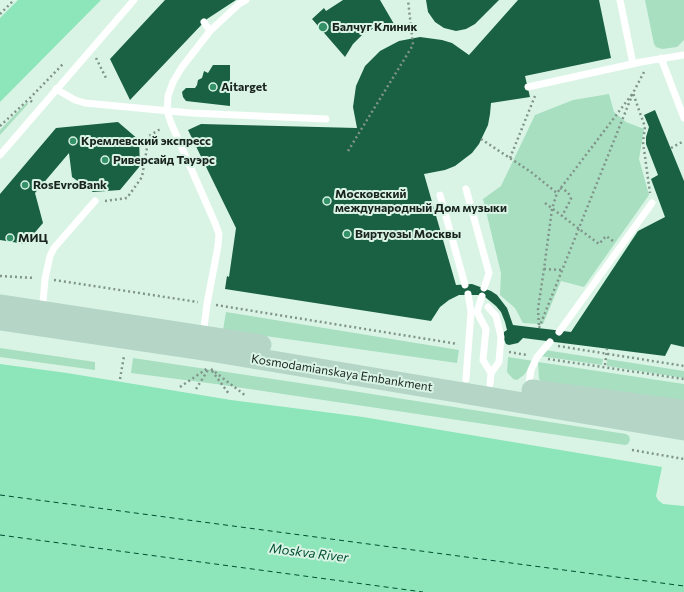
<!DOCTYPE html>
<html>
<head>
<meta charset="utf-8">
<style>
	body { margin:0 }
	canvas { display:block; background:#d9f4e5 }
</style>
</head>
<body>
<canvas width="684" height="592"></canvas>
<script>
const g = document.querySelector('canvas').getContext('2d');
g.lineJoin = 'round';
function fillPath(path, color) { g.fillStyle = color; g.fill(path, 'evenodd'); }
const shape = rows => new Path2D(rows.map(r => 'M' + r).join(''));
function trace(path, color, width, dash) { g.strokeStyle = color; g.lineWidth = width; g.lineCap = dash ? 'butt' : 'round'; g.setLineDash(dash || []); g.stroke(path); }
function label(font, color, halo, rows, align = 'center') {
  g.font = font + ' Commissioner,sans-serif'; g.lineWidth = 4; g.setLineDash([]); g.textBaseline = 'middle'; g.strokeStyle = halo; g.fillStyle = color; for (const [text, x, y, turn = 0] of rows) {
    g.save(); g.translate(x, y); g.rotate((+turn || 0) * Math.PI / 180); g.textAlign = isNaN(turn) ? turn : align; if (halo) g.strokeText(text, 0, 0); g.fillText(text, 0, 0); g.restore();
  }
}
const green = shape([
	[645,0,684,0,684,40,677,47,662,49,656,47,654,44],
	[609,94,614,112,626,122,644,129,639,159,649,195,584,287,561,281,543,324,541,324,539,329,539,324,523,323,515,308,500,295,501,273,483,199,501,186,535,115,573,100],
	[27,102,28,104,0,135,0,130],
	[226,312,459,350,457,363,223,330],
	[0,348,95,362,95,370,0,357],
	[545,350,603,359,602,365,540,356],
	[508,357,534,361,524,375,517,380,513,379,507,372],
	[133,358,346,390,626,434,629,436,630,440,628,444,625,445,216,384,131,373],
	[607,359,684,371,684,378,607,366],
	[538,362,684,384,684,402,544,384,539,379]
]);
const water = shape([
	[18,0,101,0,0,102,0,18],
	[0,364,67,373,231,400,363,417,662,467,656,496,658,500,663,504,684,506,684,592,0,592]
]);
const ferry = shape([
	[0,495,684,586],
	[0,535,423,592]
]);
const building = shape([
	[165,0,236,0,207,19,130,100,110,59],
	[343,0,380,0,394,24,377,27,364,33,353,44,345,57,312,19,324,8,326,11],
	[426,0,499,0,475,24,466,29,456,31,444,28,435,22,428,12],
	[518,0,599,0,611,58,525,76,530,97,491,103,490,114,488,125,479,144,472,153,455,166,445,170,424,174,456,285,472,284,491,291,497,295,507,308,513,325,571,332,638,231,665,217,651,179,658,175,646,144,646,137,649,127,644,115,655,110,684,181,684,347,671,344,665,356,523,338,518,343,509,345,506,344,503,337,504,332,507,330,505,322,501,312,496,306,485,297,478,295,459,295,449,300,440,307,431,321,225,289,227,276,229,277,236,228,188,130,201,124,357,128,353,107,356,86,365,66,380,51,399,41,420,37,442,40,452,43,469,55],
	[213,65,230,65,230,106,186,101,183,97,182,92,186,88,195,88,197,85,198,80,202,78,204,71,208,73],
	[118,122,139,140,140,166,120,190,93,192,72,177,69,153,35,193,43,223,25,244,0,240,0,194,56,128]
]);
const path = shape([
	[0,14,14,0],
	[96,58,106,78],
	[644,72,633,93,645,127,643,142,650,193],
	[32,102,29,99,63,64],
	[0,126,29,99],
	[481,139,531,172,557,193,633,93,539,328,538,309,544,269,552,209,557,193],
	[671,148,684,141],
	[348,151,413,45,408,0],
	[510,158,535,96],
	[560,188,568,192,571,199,562,216],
	[105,201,127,198,142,177,149,136,162,128],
	[545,203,599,244,606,236,613,241],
	[544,269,562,270],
	[0,276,35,278],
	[54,280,198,302],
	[216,305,458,344],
	[558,346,684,366],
	[509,352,527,355],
	[548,359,684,379],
	[605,365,607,349],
	[211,369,246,396],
	[212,371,229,394],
	[120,379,124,356],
	[180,387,208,368],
	[196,389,208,370],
	[632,450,684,459]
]);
const lane = shape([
	[620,0,633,64],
	[204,22,210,31],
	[661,58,684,118],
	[528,87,641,62,684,55],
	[56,89,75,100,85,103,191,113,326,119],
	[0,155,134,0],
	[466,189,489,273,484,288],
	[440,195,465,285],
	[482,296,477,312,486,329,483,360,491,373],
	[488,307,496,316,501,337,499,362,491,373,490,384],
	[44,309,43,302,45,279,50,256,54,248,95,201],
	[559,332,652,203],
	[203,335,207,304,218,246,219,234,215,223,171,123,167,111,168,96,173,82,182,67,210,31,239,4,246,0],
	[466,379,471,312,468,294],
	[528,390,531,370,537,357,550,342]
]);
const secondary = shape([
	[0,305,261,345],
	[0,320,211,351,684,430],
	[532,390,684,410]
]);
const markers = [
	[323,27,5,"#359168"],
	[213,87,4,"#359168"],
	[73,141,4,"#359168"],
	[105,160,4,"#359168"],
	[25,185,4,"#359168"],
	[327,201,4,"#359168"],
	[347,234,4,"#359168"],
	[10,238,4,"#359168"]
];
const poiNames = [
	["Балчуг Клиник",332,27],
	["Aitarget",221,87],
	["Кремлевский экспресс",81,141],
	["Риверсайд Тауэрс",113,160],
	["RosEvroBank",33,185],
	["Московский",335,194],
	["международный Дом музыки",335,208],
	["Виртуозы Москвы",355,234],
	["МИЦ",18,238]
];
const streetNames = [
	["Kosmodamianskaya Embankment",342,373,9]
];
const waterNames = [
	["Moskva River",309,553,7]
];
fillPath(green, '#a7dfc0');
fillPath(water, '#8ce6b9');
trace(ferry, '#014e32', 1, [5, 4]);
fillPath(building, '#196142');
trace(path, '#81948a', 2.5, [2, 3]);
trace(lane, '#fff', 7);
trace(secondary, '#b5d6c7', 21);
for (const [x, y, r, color] of markers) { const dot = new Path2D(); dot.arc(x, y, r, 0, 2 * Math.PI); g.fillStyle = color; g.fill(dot); trace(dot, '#d9f4e5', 1.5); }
label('bold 12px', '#1a241f', '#d9f4e5', poiNames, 'left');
label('12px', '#1a241f', '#d9f4e5', streetNames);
label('italic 13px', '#014e32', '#d9f4e5', waterNames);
</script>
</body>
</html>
